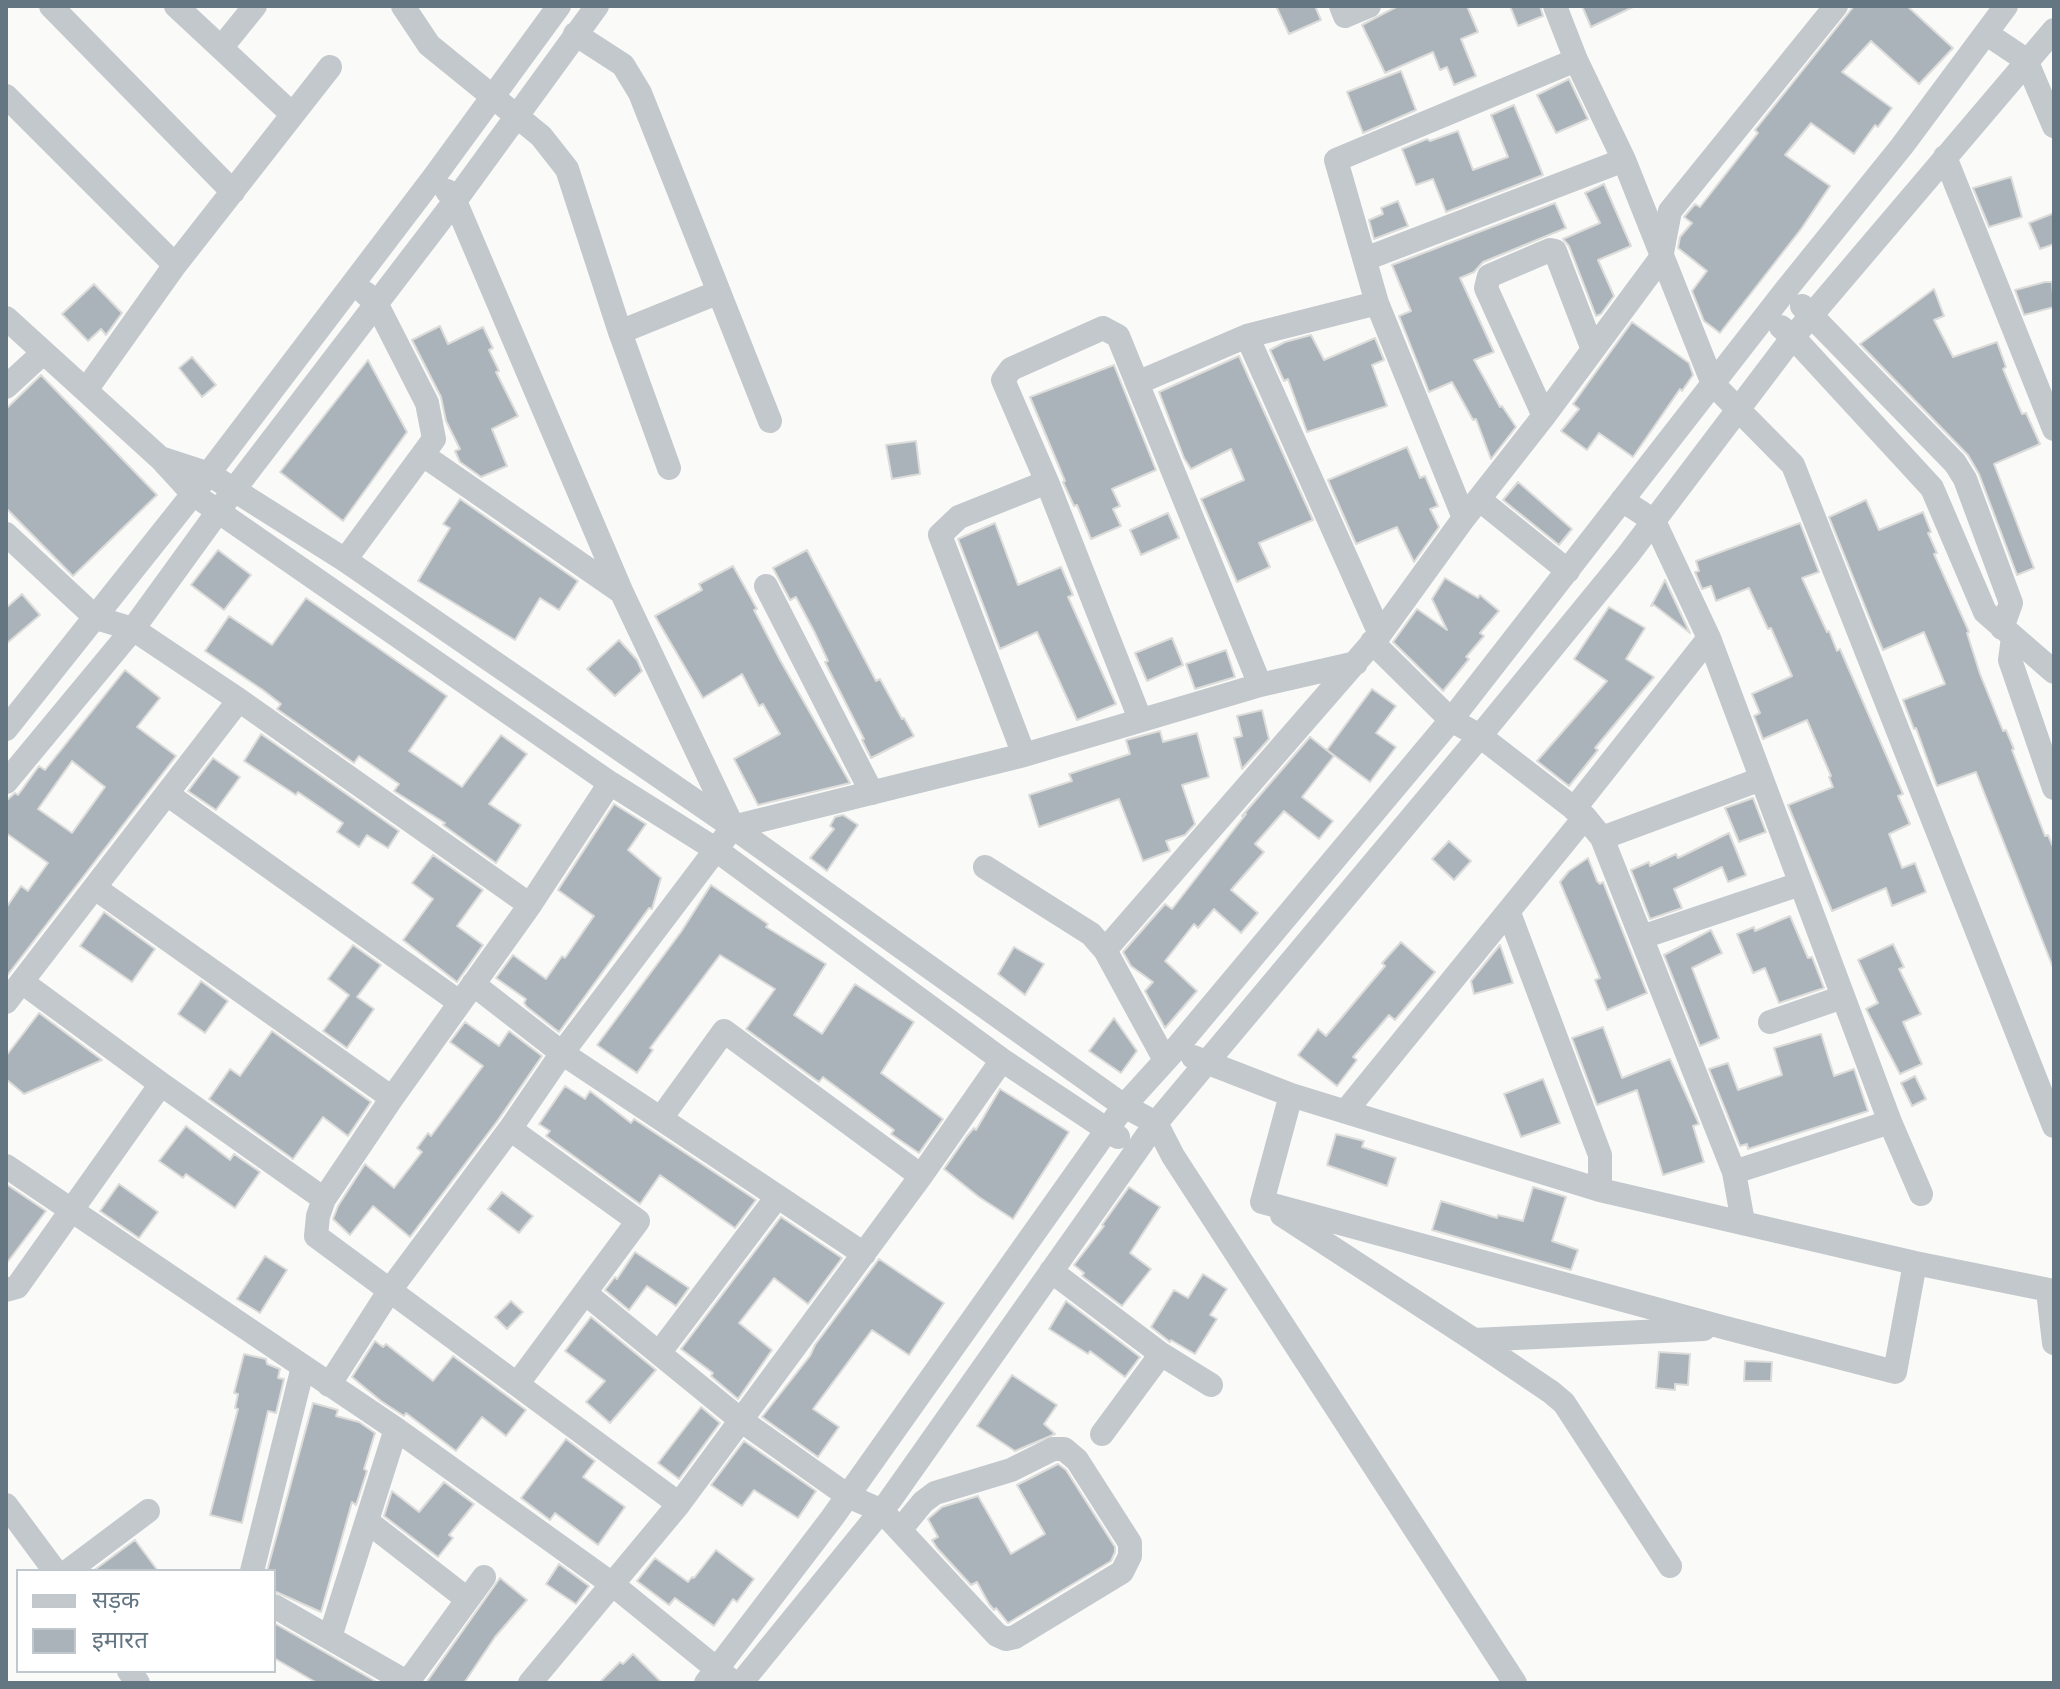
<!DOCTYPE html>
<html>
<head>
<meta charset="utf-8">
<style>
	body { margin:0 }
	#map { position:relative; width:2060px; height:1689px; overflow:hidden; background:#fafaf8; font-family:"Golos Text","Noto Sans Devanagari",sans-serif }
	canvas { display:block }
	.frame { position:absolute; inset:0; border:8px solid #657683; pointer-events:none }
	.legend { position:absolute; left:16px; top:1569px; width:260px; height:104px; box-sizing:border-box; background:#fff; border:2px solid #c1c8cd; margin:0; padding:10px 14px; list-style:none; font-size:24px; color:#657683 }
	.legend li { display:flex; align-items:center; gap:16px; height:40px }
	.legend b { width:40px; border:2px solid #c1c8cd }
</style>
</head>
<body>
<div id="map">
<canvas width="2060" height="1689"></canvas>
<div class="frame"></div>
<ul class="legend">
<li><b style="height:10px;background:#c3c8cc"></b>सड़क</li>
<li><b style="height:22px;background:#aab3b9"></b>इमारत</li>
</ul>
</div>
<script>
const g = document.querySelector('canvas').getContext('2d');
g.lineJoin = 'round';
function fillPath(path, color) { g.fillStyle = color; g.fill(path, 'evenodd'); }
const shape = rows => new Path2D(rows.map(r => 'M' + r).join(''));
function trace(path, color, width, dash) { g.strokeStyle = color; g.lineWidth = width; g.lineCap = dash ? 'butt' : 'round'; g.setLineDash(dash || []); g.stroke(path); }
const building = shape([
	[1276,6,1315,6,1321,20,1289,34,1276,6],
	[1398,6,1467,6,1478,32,1461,39,1476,76,1454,85,1447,67,1440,70,1433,52,1385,73,1362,25,1398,6],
	[1510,6,1540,6,1543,16,1518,26,1510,6],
	[1582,6,1635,6,1591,27,1582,6],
	[1854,6,1907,6,1953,48,1919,84,1871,41,1842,72,1892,108,1878,127,1875,125,1854,154,1811,123,1785,155,1830,186,1801,229,1720,333,1704,321,1692,291,1707,271,1678,248,1680,237,1692,223,1684,217,1695,204,1700,207,1758,133,1755,130,1854,6],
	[1401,71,1416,110,1363,133,1347,92,1401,71],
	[1569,79,1588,119,1556,133,1537,95,1569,79],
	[1514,105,1543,175,1446,212,1433,179,1416,185,1402,149,1427,139,1430,141,1458,131,1473,170,1508,157,1491,115,1514,105],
	[2011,177,2022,217,1989,227,1973,188,2011,177],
	[1604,184,1631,246,1598,260,1614,296,1601,314,1596,316,1569,246,1563,239,1600,223,1585,193,1604,184],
	[1398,201,1408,226,1374,239,1369,220,1383,214,1381,208,1398,201],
	[1555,203,1566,228,1483,262,1474,272,1460,278,1494,352,1474,360,1500,407,1502,406,1516,427,1491,459,1476,419,1473,420,1452,382,1429,392,1399,316,1411,311,1392,265,1555,203],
	[2054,213,2054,244,2040,249,2029,223,2054,213],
	[2045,282,2052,282,2054,307,2024,315,2015,290,2045,282],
	[94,284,122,313,106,335,101,329,88,341,62,314,94,284],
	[1934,289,1944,316,1934,320,1953,357,1997,342,2006,367,2003,369,2022,414,2026,413,2040,444,1994,464,2034,568,2017,575,1979,474,1968,455,1860,344,1934,289],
	[1632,322,1689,363,1693,375,1682,391,1680,389,1633,457,1599,433,1587,450,1561,431,1579,409,1573,404,1632,322],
	[440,326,448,344,483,327,493,348,489,350,499,371,496,372,518,416,492,429,507,466,481,477,460,462,455,451,460,449,446,421,441,397,412,340,440,326],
	[1311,335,1324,360,1375,338,1384,360,1372,365,1387,406,1307,432,1288,379,1284,381,1270,350,1285,342,1311,335],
	[1239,356,1313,520,1259,543,1270,567,1237,582,1201,499,1244,480,1231,449,1191,469,1184,458,1159,392,1239,356],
	[192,357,216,385,202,397,179,368,192,357],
	[368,360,407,432,343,521,280,472,368,360],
	[1114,365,1156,470,1112,489,1120,506,1113,509,1121,526,1091,539,1077,505,1074,506,1063,482,1065,481,1030,397,1114,365],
	[41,375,157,495,73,576,6,508,6,409,41,375],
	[916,441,920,474,892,479,886,445,916,441],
	[1407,447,1420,478,1425,476,1438,506,1430,509,1439,527,1414,562,1397,527,1356,544,1328,480,1407,447],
	[1518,482,1572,529,1559,545,1503,500,1518,482],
	[460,499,578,581,559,610,540,598,515,640,418,581,450,528,443,524,460,499],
	[1866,500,1879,530,1923,512,1931,532,1928,533,1937,553,1934,554,1969,632,1967,633,1980,674,2003,731,2006,730,2014,749,2012,750,2045,836,2048,835,2054,849,2054,970,1976,772,1937,786,1916,728,1914,729,1903,700,1945,684,1924,632,1883,650,1874,629,1829,517,1866,500],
	[1168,513,1179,538,1141,555,1130,530,1168,513],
	[995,523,1018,585,1061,567,1073,595,1068,597,1116,704,1077,720,1037,632,1000,649,958,539,995,523],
	[1800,523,1819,572,1802,578,1827,632,1829,631,1837,651,1840,649,1903,794,1898,796,1910,824,1889,834,1902,868,1915,863,1926,892,1892,906,1886,888,1832,911,1788,805,1833,787,1829,777,1831,776,1807,720,1763,739,1754,716,1760,713,1752,694,1792,676,1771,628,1768,629,1749,588,1716,601,1711,586,1702,589,1695,572,1699,571,1696,561,1800,523],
	[218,550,251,575,224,610,191,585,218,550],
	[807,550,876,681,880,679,902,719,904,718,914,736,871,758,862,740,864,739,825,662,828,661,814,631,796,597,790,600,773,568,807,550],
	[733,566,757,609,754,610,780,660,850,783,758,805,734,759,780,734,763,704,759,706,742,674,703,698,655,616,702,590,699,584,733,566],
	[1445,578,1478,598,1480,595,1499,611,1480,633,1484,636,1466,657,1469,659,1443,691,1393,642,1417,609,1447,630,1432,599,1445,578],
	[1665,580,1688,629,1690,633,1654,605,1651,606,1665,580],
	[22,594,40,615,6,644,6,608,22,594],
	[306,598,447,696,409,751,462,787,501,735,527,754,489,804,521,825,496,863,443,825,445,823,394,791,399,784,359,756,354,763,277,709,281,704,263,690,205,651,229,616,272,645,306,598],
	[1609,607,1645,628,1626,659,1654,677,1595,748,1598,750,1569,786,1537,761,1607,681,1574,659,1609,607],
	[1172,638,1183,665,1147,681,1135,653,1172,638],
	[619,640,637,660,642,671,615,696,587,669,619,640],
	[1226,650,1235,677,1195,689,1186,664,1226,650],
	[125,670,160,698,137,727,176,756,6,977,6,908,21,886,28,891,48,863,6,833,6,801,15,793,18,795,39,766,45,770,125,670],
	[72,761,105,787,72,833,38,809,72,761],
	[1372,689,1396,706,1376,733,1396,747,1370,782,1327,750,1372,689],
	[1262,710,1269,739,1242,769,1234,738,1242,736,1237,716,1262,710],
	[1160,731,1163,742,1197,733,1209,777,1182,785,1195,824,1185,835,1166,841,1170,851,1143,861,1119,799,1039,827,1029,795,1072,781,1069,774,1130,754,1126,740,1160,731],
	[261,734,399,831,388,848,367,835,359,847,337,832,343,823,298,792,296,795,244,761,261,734],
	[1310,737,1334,756,1302,797,1333,821,1319,839,1284,811,1255,844,1264,852,1231,890,1258,913,1241,933,1214,909,1198,928,1194,924,1165,961,1197,991,1165,1028,1145,991,1153,982,1131,966,1123,952,1165,904,1172,909,1246,814,1242,816,1310,737],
	[213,758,240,777,216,810,188,791,213,758],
	[1753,798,1766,832,1739,842,1725,808,1753,798],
	[614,804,646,824,628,850,661,878,652,909,649,908,559,1032,527,1007,524,1003,526,999,496,978,513,955,546,979,562,956,565,958,594,916,558,890,614,804],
	[843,815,858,825,827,871,810,858,834,829,830,826,835,817,843,815],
	[1729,833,1746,875,1728,882,1722,867,1674,889,1682,908,1650,919,1631,870,1649,862,1650,866,1676,854,1678,858,1729,833],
	[1449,841,1471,861,1454,880,1432,859,1449,841],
	[433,855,483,890,457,926,483,945,457,982,403,940,433,899,412,883,433,855],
	[1588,858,1597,881,1600,884,1603,882,1647,993,1607,1010,1595,980,1600,978,1560,882,1569,871,1588,858],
	[711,885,768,924,766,927,826,964,794,1015,822,1034,855,984,914,1022,881,1073,943,1119,919,1153,891,1134,894,1130,823,1077,819,1082,746,1029,775,989,720,955,650,1048,653,1050,637,1073,597,1045,681,932,711,885],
	[104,912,155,949,132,982,80,946,104,912],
	[1790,916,1808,958,1812,957,1824,988,1779,1003,1765,968,1753,973,1737,934,1754,927,1755,931,1790,916],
	[1711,930,1722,953,1692,968,1719,1038,1700,1046,1664,955,1711,930],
	[1401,942,1435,972,1395,1020,1389,1015,1353,1057,1357,1060,1337,1086,1298,1055,1318,1029,1326,1036,1385,966,1382,963,1401,942],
	[1893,944,1904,967,1899,969,1921,1014,1903,1022,1922,1064,1900,1074,1866,1009,1878,1003,1858,960,1893,944],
	[353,945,381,965,357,997,374,1009,347,1048,323,1031,349,995,328,979,353,945],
	[1500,945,1513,983,1474,994,1471,981,1500,945],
	[1014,947,1044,964,1025,995,998,974,1014,947],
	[201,981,228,1001,205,1033,178,1014,201,981],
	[39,1013,102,1060,24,1094,6,1079,6,1056,39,1013],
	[1114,1018,1137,1051,1121,1073,1089,1051,1114,1018],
	[465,1022,499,1046,509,1031,542,1056,498,1120,410,1237,373,1206,350,1235,333,1219,338,1206,365,1164,394,1188,422,1152,417,1148,428,1133,431,1136,483,1066,450,1042,465,1022],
	[1603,1027,1622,1078,1670,1059,1699,1124,1693,1126,1704,1162,1663,1175,1637,1090,1597,1105,1572,1038,1603,1027],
	[272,1031,371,1102,348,1136,323,1117,293,1159,209,1099,230,1069,240,1076,272,1031],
	[1821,1034,1834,1076,1854,1069,1868,1111,1748,1149,1747,1144,1740,1146,1709,1069,1728,1063,1738,1090,1782,1075,1774,1048,1821,1034],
	[1915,1076,1926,1099,1912,1106,1901,1083,1915,1076],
	[1543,1079,1560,1123,1521,1137,1504,1094,1543,1079],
	[565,1086,585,1099,590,1091,631,1123,634,1119,756,1200,735,1228,660,1175,640,1204,546,1136,550,1131,539,1124,565,1086],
	[1000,1089,1069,1132,1013,1219,979,1197,944,1169,967,1136,974,1128,976,1130,1000,1089],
	[186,1126,230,1160,234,1154,260,1172,235,1208,186,1174,183,1178,159,1161,186,1126],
	[1336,1134,1364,1141,1362,1147,1396,1158,1387,1186,1327,1165,1336,1134],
	[6,1184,46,1211,6,1264,6,1184],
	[119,1184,158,1212,139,1238,100,1211,119,1184],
	[1129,1187,1160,1207,1130,1253,1151,1269,1122,1306,1082,1276,1084,1273,1074,1265,1104,1226,1102,1225,1129,1187],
	[1533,1187,1566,1197,1552,1241,1578,1250,1571,1270,1432,1230,1441,1201,1497,1218,1498,1215,1523,1221,1533,1187],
	[502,1192,533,1216,519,1233,488,1209,502,1192],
	[781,1217,842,1258,808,1304,774,1278,739,1323,772,1350,738,1399,711,1376,713,1373,681,1349,781,1217],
	[635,1252,689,1288,676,1306,647,1286,629,1310,605,1290,615,1277,617,1279,635,1252],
	[265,1256,287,1270,260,1313,237,1299,265,1256],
	[879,1259,944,1303,909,1355,872,1330,813,1409,839,1427,818,1457,762,1417,810,1356,815,1345,879,1259],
	[1203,1274,1227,1289,1210,1315,1217,1319,1195,1354,1171,1340,1170,1342,1151,1327,1174,1290,1188,1298,1203,1274],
	[511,1301,523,1312,507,1329,495,1317,511,1301],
	[1066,1301,1140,1357,1125,1377,1090,1351,1088,1354,1049,1329,1066,1301],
	[591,1317,656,1370,610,1423,586,1402,605,1381,565,1351,591,1317],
	[375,1341,383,1347,386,1344,433,1381,453,1356,526,1410,506,1436,482,1417,456,1451,406,1413,404,1416,381,1401,352,1377,375,1341],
	[1659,1352,1690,1354,1688,1385,1675,1384,1675,1390,1656,1388,1659,1352],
	[244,1354,266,1359,267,1364,280,1369,278,1378,284,1379,276,1413,268,1411,242,1523,210,1515,238,1409,235,1408,238,1394,234,1393,244,1354],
	[1745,1361,1772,1362,1771,1381,1744,1381,1745,1361],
	[1012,1375,1057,1405,1044,1424,1055,1434,1015,1451,977,1426,1012,1375],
	[313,1403,338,1410,336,1416,359,1422,375,1433,364,1469,367,1471,356,1505,352,1502,321,1612,274,1591,274,1571,267,1571,313,1403],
	[701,1407,720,1423,679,1479,658,1463,701,1407],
	[566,1439,595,1461,583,1477,625,1507,598,1545,555,1513,550,1520,521,1498,566,1439],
	[744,1441,816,1491,798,1518,754,1490,742,1506,711,1485,744,1441],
	[1058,1464,1066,1470,1115,1547,1115,1552,1111,1561,1008,1623,996,1608,994,1610,989,1604,977,1582,971,1585,937,1548,932,1540,938,1537,928,1519,942,1507,978,1496,1011,1554,1045,1534,1017,1485,1058,1464],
	[444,1482,474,1504,449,1535,453,1538,438,1557,384,1516,392,1491,419,1512,444,1482],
	[135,1540,158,1571,93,1571,135,1540],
	[716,1550,754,1579,737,1602,733,1599,714,1626,675,1598,669,1605,637,1581,655,1558,688,1582,692,1577,694,1578,716,1550],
	[559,1564,589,1586,576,1604,546,1584,559,1564],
	[500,1578,527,1600,495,1637,464,1683,426,1683,500,1578],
	[274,1623,373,1680,378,1683,317,1683,274,1658,274,1623],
	[633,1654,662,1683,599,1683,620,1662,623,1664,633,1654]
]);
const minor = shape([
	[51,6,233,192],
	[176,6,292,114],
	[403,6,429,45,541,136,567,169,620,332,669,468],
	[1341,6,1345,16,1369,6],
	[1555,6,1576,60,1624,160,1713,384,1793,465,2054,1126],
	[575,34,623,65,640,93,770,421],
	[1987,34,2026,60,2054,126],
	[221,48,255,6],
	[6,96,175,265],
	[1945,157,2054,429],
	[447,191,455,201,622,593,732,825],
	[1365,259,1624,160],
	[1802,306,1955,463,1965,479,2011,603,2002,628],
	[6,318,160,458,193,494,610,783,715,849,1002,1060,1118,1137],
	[1781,327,1793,337,1932,488,1985,612,2054,672],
	[620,332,719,292],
	[1247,336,1380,634],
	[1137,383,1247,336,1377,303],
	[6,387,43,353],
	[86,390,175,265,330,67],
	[1544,416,1486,288,1489,276,1550,250,1555,251,1593,350],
	[423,455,621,592],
	[160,458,209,474,345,560,733,827,1124,1106,1156,1123,1173,1156,1515,1683],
	[1480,500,1568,571],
	[1622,500,1654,521,1709,638,1890,1122,1734,1172],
	[1464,518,1377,303,1336,160,1576,60],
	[6,534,96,618,133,629,239,700,530,905],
	[345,560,434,439,427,403,376,303,365,293],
	[766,586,872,793],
	[2013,637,2010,660,2054,788],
	[1372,642,1451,720,1480,736,1585,817,1602,838,1734,1172,1743,1222],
	[1140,719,1047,482,1003,380,1011,369,1103,328,1118,336,1260,685],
	[6,729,193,494,434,177,559,6],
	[1024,755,940,535,959,517,1047,482],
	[6,782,133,629,233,491,455,201,597,6],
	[610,783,530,905,392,1098,324,1199,318,1216,316,1236,679,1504],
	[167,794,459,1002],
	[1574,809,1709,638],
	[1602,838,1761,779],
	[985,867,1091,934,1105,950,1165,1060],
	[95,888,392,1098],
	[1509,913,1600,1155,1600,1190],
	[1642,937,1800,884],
	[1105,950,1380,634,1464,518,1544,416,1661,258,1670,211,1836,6],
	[22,982,161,1084,324,1199],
	[473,984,562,1053,864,1254],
	[6,1002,239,700],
	[1770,1022,1843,997],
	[1193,1057,1291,1095,1600,1190,1915,1263,2054,1291],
	[1291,1095,1262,1202,1726,1328,1895,1372,1915,1263],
	[1345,1112,1585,817],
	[661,1118,724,1031,921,1176],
	[1890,1122,1921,1194],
	[510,1129,638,1221,518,1383],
	[6,1166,396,1429,612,1584,728,1678],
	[1282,1215,1474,1340,1704,1329],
	[1051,1271,1161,1354,1211,1385],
	[6,1290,17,1287,161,1084],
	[2048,1291,2054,1343],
	[585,1293,742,1421,848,1496,882,1511,997,1635,1006,1639,1015,1637,1122,1572,1130,1556,1130,1543,1077,1460,1064,1449,1053,1449,1011,1470,935,1493,923,1502,900,1530],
	[1474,1340,1551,1392,1564,1403,1670,1566],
	[659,1353,777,1197],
	[329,1385,390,1290,510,1129,562,1053,733,827,1024,755,1260,685,1356,663],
	[1102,1434,1161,1354],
	[6,1505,55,1571],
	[368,1522,467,1599],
	[68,1571,148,1511],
	[252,1571,303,1367],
	[274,1606,408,1683],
	[330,1637,396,1429],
	[129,1671,138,1683],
	[407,1683,484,1577],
	[530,1683,679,1504,921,1176,1002,1060],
	[706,1683,832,1518,1124,1106,1173,1052,1451,720,1785,291,1902,146,2006,6],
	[741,1683,890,1500,1156,1123,1480,736,1628,555,1793,337,2054,30]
]);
fillPath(building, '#aab3b9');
trace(building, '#dcdcda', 2);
trace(minor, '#c3c8cc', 24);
</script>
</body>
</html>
